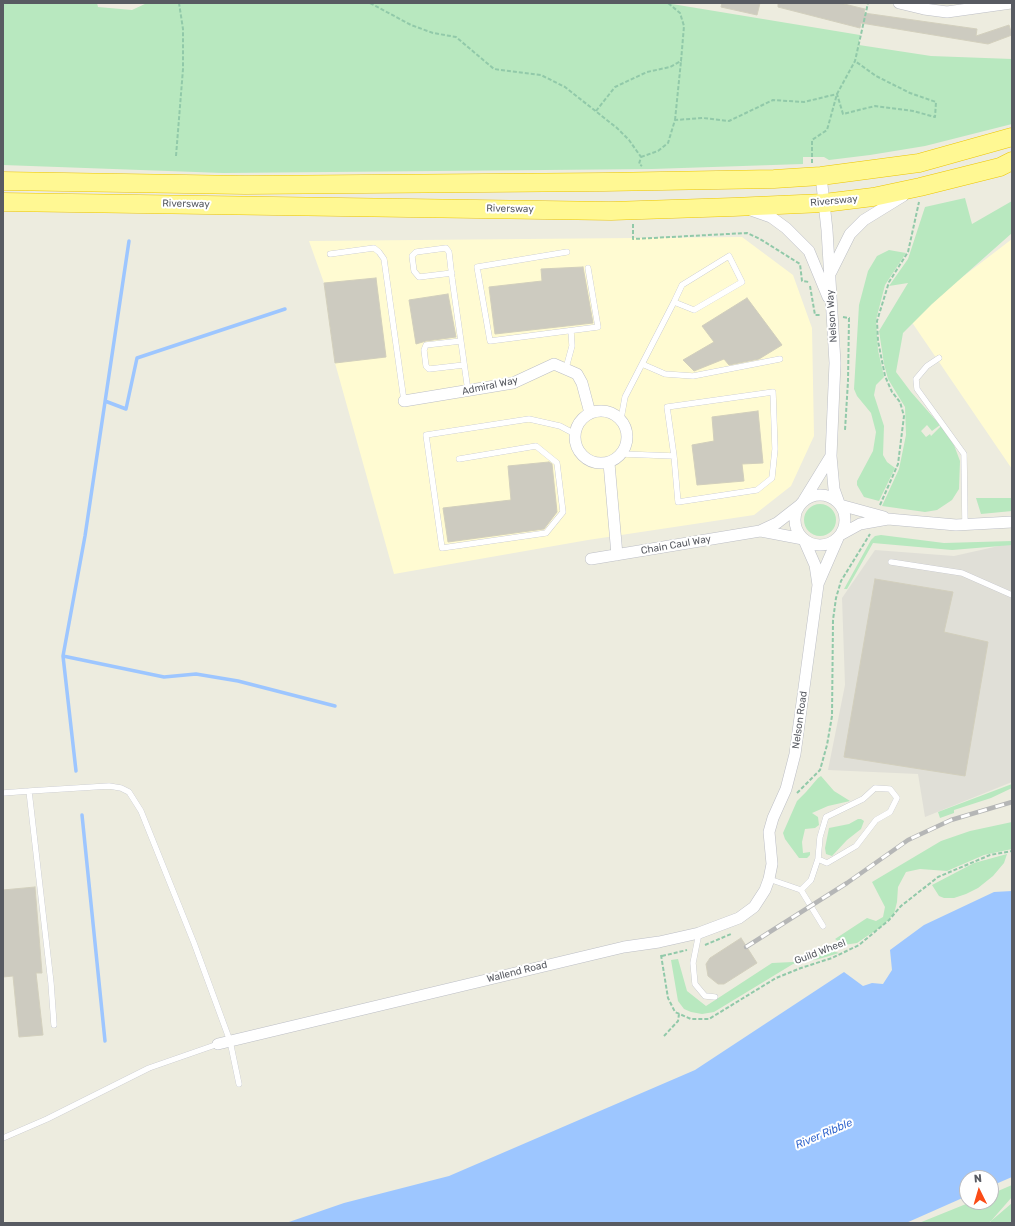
<!DOCTYPE html>
<html>
<head>
<meta charset="utf-8">
<style>
	body { margin:0 }
	#map { position:relative; width:1015px; height:1226px; overflow:hidden; background:#edecdf; font-family:Rubik,sans-serif }
	canvas { display:block }
	.frame { position:absolute; inset:0; border:4px solid #585b62; pointer-events:none }
	.north { position:absolute; left:959px; top:1170px; width:40px; height:40px; box-sizing:border-box; background:#fff; border:1px solid #bcbdc0; border-radius:50%; rotate:355deg; font-size:11px; font-weight:700; line-height:16px; text-align:center; color:#585b62 }
	.north::after { content:''; display:block; margin:auto; width:14px; height:18px; background:#fb4b17; clip-path:polygon(50% 0,100% 100%,50% 72%,0 100%) }
</style>
</head>
<body>
<div id="map">
<canvas width="1015" height="1226"></canvas>
<div class="frame"></div>
<div class="north">N</div>
</div>
<script>
const g = document.querySelector('canvas').getContext('2d');
g.lineJoin = 'round';
function fillPath(path, color) { g.fillStyle = color; g.fill(path, 'evenodd'); }
const shape = rows => new Path2D(rows.map(r => 'M' + r).join(''));
function trace(path, color, width, dash) { g.strokeStyle = color; g.lineWidth = width; g.lineCap = dash ? 'butt' : 'round'; g.setLineDash(dash || []); g.stroke(path); }
function label(font, color, halo, rows, align = 'center') {
  g.font = font + ' Rubik,sans-serif'; g.lineWidth = 4; g.setLineDash([]); g.textBaseline = 'middle'; g.strokeStyle = halo; g.fillStyle = color; for (const [text, x, y, turn = 0] of rows) {
    g.save(); g.translate(x, y); g.rotate((+turn || 0) * Math.PI / 180); g.textAlign = isNaN(turn) ? turn : align; if (halo) g.strokeText(text, 0, 0); g.fillText(text, 0, 0); g.restore();
  }
}
const commercial = shape([
	[742,237,793,275,812,328,814,436,791,486,754,515,588,540,394,574,335,363,324,283,309,241],
	[1012,239,1012,469,909,318]
]);
const industrial = shape([
	[1012,543,1012,782,925,817,918,774,828,770,845,685,842,598,875,550,954,556]
]);
const green = shape([
	[3,3,97,3,98,7,132,10,147,3,666,3,860,35,858,48,859,45,931,56,1012,59,1012,124,925,146,870,155,829,160,824,157,803,157,803,164,652,169,223,173,3,165],
	[965,198,972,224,1012,201,1012,233,932,304,903,333,896,372,911,392,940,425,932,431,927,425,921,431,926,437,930,434,931,436,941,426,954,445,960,461,959,489,952,500,937,510,925,512,882,506,899,469,906,435,905,407,888,379,884,364,879,331,908,283,889,286,908,259,925,207],
	[889,250,906,253,885,285,876,320,878,350,884,377,876,385,874,395,884,426,883,455,887,462,895,468,879,501,864,497,857,485,857,481,873,451,876,432,871,413,857,396,854,389,859,305,868,271,877,256],
	[976,498,1012,498,1012,511,981,514],
	'804 520a16 16 0 1 1 32 0a16 16 0 1 1-32 0Z',
	[881,535,944,543,1012,541,1012,545,952,550,873,543,847,589,844,589,871,540,875,536],
	[821,776,834,791,850,801,828,806,812,813,818,817,819,825,815,828,805,829,802,842,803,853,810,852,810,855,807,858,799,858,785,839,783,833,797,801,806,792,818,778],
	[1012,784,1012,788,991,798,954,810,954,813,940,818,938,812],
	[858,819,861,819,864,821,861,829,847,840,832,856,826,854,825,848,829,828,849,824],
	[1012,822,1012,849,984,855,947,871,920,869,906,872,898,887,897,902,894,914,882,926,857,943,844,945,835,939,867,918,876,921,883,917,885,907,872,882,941,841,970,831],
	[1007,854,1004,863,993,876,978,888,966,894,954,898,944,898,939,896,932,885,974,863],
	[825,945,830,950,839,953,819,959,793,964,714,1012,702,1014,691,1012,684,1009,678,1001,671,960,678,959,687,991,706,1006,772,963,793,962,811,954],
	[1012,1185,1012,1197,991,1221,1012,1203,1012,1223,990,1223,991,1221,988,1223,919,1223,971,1202,991,1202,991,1194]
]);
const water = shape([
	[1012,891,1012,1177,991,1186,991,1178,967,1178,967,1196,906,1223,286,1223,344,1203,449,1176,695,1070,844,972,863,986,872,983,883,984,892,970,890,950,924,925,994,892]
]);
const stream = shape([
	[105,401,126,409,137,358,285,309],
	[63,656,164,677,196,674,238,681,335,706],
	[76,771,63,656,85,536,129,241],
	[82,815,105,1041]
]);
const building = shape([
	[722,3,760,3,757,15,721,7,722,3],
	[778,3,840,3,865,9,864,13,977,29,976,36,1009,25,1012,35,988,44,861,23,860,28,778,7,778,3],
	[583,267,593,323,495,334,489,287,542,281,541,269,583,267],
	[376,278,386,357,335,363,324,283,376,278],
	[448,294,456,337,426,341,416,344,409,300,448,294],
	[747,298,782,345,759,359,729,365,724,359,694,371,683,360,714,342,702,326,747,298],
	[758,411,763,463,742,464,744,481,697,485,692,445,714,441,712,417,758,411],
	[549,462,552,464,557,512,544,529,448,542,443,508,511,500,508,466,549,462],
	[875,579,953,592,944,632,988,642,965,776,844,757,875,579],
	[35,887,42,973,36,973,43,1035,19,1037,13,976,3,977,3,890,35,887],
	[741,938,757,963,724,984,718,984,708,976,706,964,710,958,741,938]
]);
const path = shape([
	[370,3,411,25,433,33,456,37,494,69,541,75,565,87,617,128,629,140,641,157,639,164,642,166],
	[596,111,615,87,647,72,670,67,681,61,684,26,680,13,668,3],
	[675,120,681,61],
	[176,156,183,69,183,29,179,3],
	[641,157,658,151,668,143,675,120,703,118,729,121,773,100,804,102,837,94,843,114,875,106,913,111,935,117,936,102,910,93,876,76,855,61],
	[812,163,812,140,827,130,837,94,855,61,868,3],
	[633,224,633,239,747,233,760,239,800,264,802,281,809,282],
	[810,286,815,315,821,315],
	[843,317,849,318,848,381,845,430],
	[880,505,898,464,904,416,900,402,892,392,885,376,878,341,877,321,889,282,908,252,919,202],
	[797,793,820,770,827,745,832,716,833,620,836,598,841,581,870,534],
	[705,945,731,934],
	[661,955,668,998,675,1012,691,1019,709,1019,776,978,801,968,832,958,859,945,889,920,901,906,938,877,990,855,1012,851],
	[662,956,687,950],
	[664,1036,678,1021,679,1014]
]);
const service = shape([
	[567,252,477,267,490,341,598,327,588,268],
	[330,254,374,248,379,252,384,259,404,401],
	[452,273,419,277,414,271,412,256,416,252,446,248,449,252,452,278,468,391],
	[461,341,426,345,424,350,426,366,429,369,464,365],
	[939,358,927,366,916,379,917,389,964,454,965,525],
	[642,364,665,374,693,376,780,359],
	[566,368,572,346,571,331],
	[621,419,625,397,674,302,682,285,729,256,742,282,694,310,674,302],
	[622,454,674,456,667,407,773,392,775,449,772,478,757,490,678,502,674,456],
	[459,459,536,446,557,463,563,512,546,533,442,548,426,435,529,419,560,426,575,434],
	[891,562,962,573,1012,595],
	[3,793,29,791],
	[769,879,801,890,811,880,818,859,820,837,826,817,863,799,875,788,890,789,897,798,890,812,876,820,856,846,827,863,818,859],
	[801,890,823,926],
	[699,933,693,963,695,984,705,996,715,997],
	[54,1025,51,983,29,791,109,786,121,788,129,792,141,811,194,943,230,1041,239,1084],
	[3,1138,47,1119,149,1068,218,1044]
]);
const minor = shape([
	[899,3,924,9,947,12,1011,3],
	[821,176,827,230,835,363,831,456,834,489,839,503],
	[751,210,771,217,786,228,809,251,828,297],
	[831,272,850,234,864,220,903,196],
	[404,401,513,383,554,364,577,374,582,383,590,413],
	'575 437a26 26 0 1 1 52 0a26 26 0 1 1-52 0Z',
	[609,463,617,555],
	'795 520a25 25 0 1 1 50 0a25 25 0 1 1-50 0Z',
	[804,500,831,456],
	[840,505,884,517],
	[761,531,803,539],
	[840,535,860,524,888,519,956,525,1012,522],
	[591,559,760,531,777,523,800,505],
	[818,584,838,538],
	[218,1044,624,947,659,942,699,933,739,918,754,907,765,890,769,879,772,864,769,832,773,818,786,789,795,754,818,585,815,565,804,540]
]);
const trunk = shape([
	[3,181,245,185,604,182,774,179,821,176,919,163,1012,137],
	[3,202,611,211,733,207,824,203,873,197,920,187,1000,167,1012,161]
]);
const rail = shape([
	[746,947,847,883,908,840,951,820,1012,802]
]);
const streetNames = [
	["Riversway",834,201,-5],
	["Riversway",186,204,1],
	["Riversway",510,209,1],
	["Nelson Way",832,316,-94],
	["Admiral Way",490,386,-12],
	["Chain Caul Way",676,545,-10],
	["Nelson Road",800,720,-82],
	["Guild Wheel",820,952,-21],
	["Wallend Road",517,972,-14]
];
const waterNames = [
	["River Ribble",824,1134,-23]
];
fillPath(commercial, '#fffbd2');
fillPath(industrial, '#e0dfd7');
fillPath(green, '#b8e8bf');
fillPath(water, '#9dc6ff');
trace(stream, '#9dc6ff', 3.5);
fillPath(building, '#cdcbc0');
trace(building, '#d2cfbd', 1);
trace(service, '#bcbec5', 6);
trace(minor, '#bcbec5', 12);
trace(trunk, '#ecc500', 19);
trace(path, '#91c9a9', 2, [4, 2]);
trace(service, '#fff', 5.5);
trace(minor, '#fff', 11);
trace(trunk, '#fff893', 18);
trace(rail, '#b5b6b6', 4.5);
trace(rail, '#fff', 3, [9]);
label('10px', '#585b62', '#fff', streetNames);
label('italic 11px', '#3468ce', '#fff', waterNames);
</script>
</body>
</html>
